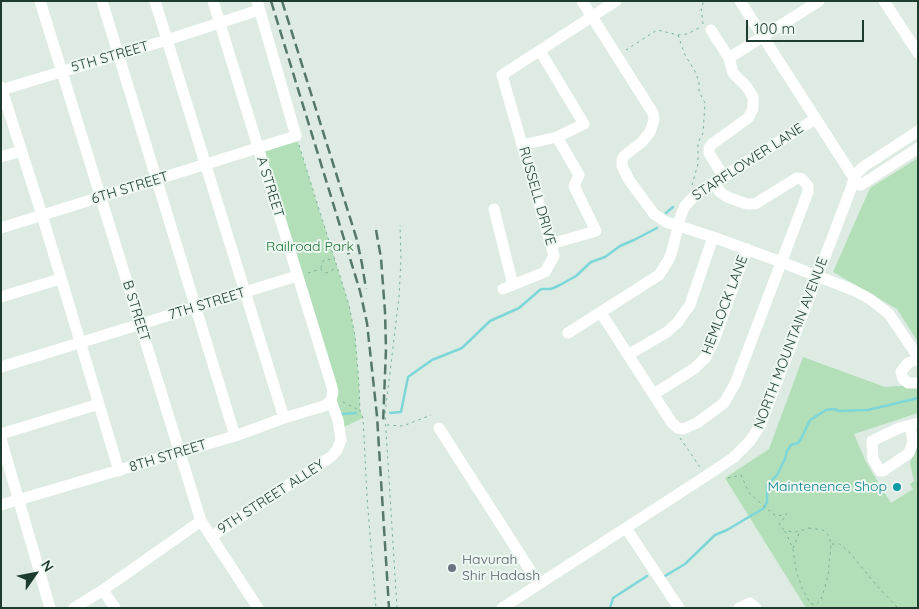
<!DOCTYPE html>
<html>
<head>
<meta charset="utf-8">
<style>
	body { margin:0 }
	#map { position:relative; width:919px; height:609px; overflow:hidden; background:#ddebe3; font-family:Quicksand,sans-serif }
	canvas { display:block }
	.frame { position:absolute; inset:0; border:2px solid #1d3c2f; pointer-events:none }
	.north { position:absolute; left:10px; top:549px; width:50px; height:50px; -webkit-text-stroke:4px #edf7f1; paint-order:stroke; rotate:57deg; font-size:14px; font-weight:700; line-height:20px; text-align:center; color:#1d3c2f }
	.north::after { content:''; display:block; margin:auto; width:18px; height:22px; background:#1d3c2f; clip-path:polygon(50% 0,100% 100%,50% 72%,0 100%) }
	.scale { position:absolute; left:746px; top:20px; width:118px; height:22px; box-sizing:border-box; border:2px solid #1d3c2f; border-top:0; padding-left:6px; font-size:15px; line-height:18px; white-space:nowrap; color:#1d3c2f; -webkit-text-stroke:4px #edf7f1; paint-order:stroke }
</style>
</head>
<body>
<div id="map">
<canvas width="919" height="609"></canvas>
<div class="frame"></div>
<div class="north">N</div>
<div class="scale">100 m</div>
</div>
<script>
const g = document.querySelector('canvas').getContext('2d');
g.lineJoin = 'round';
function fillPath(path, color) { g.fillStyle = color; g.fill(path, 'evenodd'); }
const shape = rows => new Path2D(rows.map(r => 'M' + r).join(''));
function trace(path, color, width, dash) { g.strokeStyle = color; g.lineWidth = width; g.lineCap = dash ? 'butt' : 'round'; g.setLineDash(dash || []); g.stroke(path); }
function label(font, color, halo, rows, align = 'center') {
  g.font = font + ' Quicksand,sans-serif'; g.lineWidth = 4; g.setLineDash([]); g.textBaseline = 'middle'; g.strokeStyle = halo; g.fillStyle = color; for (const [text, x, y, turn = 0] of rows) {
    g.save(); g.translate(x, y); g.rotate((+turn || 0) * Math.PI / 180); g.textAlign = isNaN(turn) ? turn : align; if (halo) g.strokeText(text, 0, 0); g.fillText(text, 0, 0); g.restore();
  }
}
const green = shape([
	[296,136,349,305,355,336,359,384,360,411,363,418,344,427,258,148],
	[918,158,918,342,897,309,833,272,870,188],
	[803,357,885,387,918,385,918,413,854,434,866,462,891,503,913,489,910,484,914,481,910,463,918,441,916,429,918,428,918,608,806,608,725,478,769,449]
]);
const stream = shape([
	[666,213,673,207],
	[390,413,401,412,408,377,432,360,462,348,490,321,519,308,541,289,551,289,560,285,576,276,591,262,605,257,620,246,634,240,657,228],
	[342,414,356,413],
	[665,576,685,564,715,535,727,530,764,508,767,502,767,485,777,475,785,459,787,451,791,445,798,443,801,439,810,420,826,410,834,409,839,411,868,410,918,398],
	[610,608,613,598,647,576]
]);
const path = shape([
	[711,1,727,1],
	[703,24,701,7,704,2,707,1],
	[678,35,685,55,696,73,699,83,699,92,705,103,703,133,698,143,698,164,692,185],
	[626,50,657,30,678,35,687,34,701,27],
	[299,145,349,305,355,336,359,384,360,411,363,418,367,497,376,608],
	[321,268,323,261,325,259,335,260],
	[308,273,321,269,326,273,329,272,337,267],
	[343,402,359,410],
	[387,425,403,426,431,415],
	[680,438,700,467],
	[728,478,741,475,749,493,773,514,777,516,787,514,779,525,785,531],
	[809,528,823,530,829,536,831,544,828,576,821,600,815,605,810,603,802,588,796,570,793,549,785,531,796,532,809,528],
	[832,544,840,544,849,552,878,587,898,608],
	[793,548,800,531],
	[397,608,385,414,399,297,401,259,400,225]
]);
const minor = shape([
	[40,1,201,521,258,608],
	[102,1,235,436],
	[155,1,284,418],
	[213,1,332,387,333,392,331,401],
	[582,1,653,113,654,120,650,132,642,142,624,156,622,160,622,166,629,180,654,214,666,222,713,237,781,262,853,290,870,299,889,314,918,357],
	[740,1,854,178],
	[884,1,918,53],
	[711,30,729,58,733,73,747,87,753,97,753,109,748,118,712,144,709,148,709,153,724,177],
	[540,51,584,124,557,137,579,175,574,186,596,231,551,244],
	[729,58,819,1],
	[1,87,42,215,119,471],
	[1,90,167,40,259,10],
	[522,145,557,137],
	[1,157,21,151],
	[852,184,861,185,918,148],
	[494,209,513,285],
	[1,228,296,136,257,1],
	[503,289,545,272,554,256,502,75,616,1],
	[1,297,60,279],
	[601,313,672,423,678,428,683,429,697,423,724,403,735,384,808,192,808,186,802,179,797,178,755,204,747,204,727,197,720,192,714,183],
	[568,333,659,275,669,259,672,251,681,215,685,206,696,194,815,119],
	[628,355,667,332,678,322,684,313,690,305,713,237],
	[918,359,908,363,901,372,903,379,908,383,918,383],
	[1,367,297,276],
	[654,394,695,368,706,357,715,338,747,249],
	[910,426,913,442,909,453,883,471,880,471,873,459,872,441,899,428,918,423],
	[439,428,539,584],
	[1,434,99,404],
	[1,439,50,608],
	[1,505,235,436,284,418,324,406,331,401],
	[626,528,679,608],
	[211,537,332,456,337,450,341,440,338,420,331,401],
	[103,590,201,521],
	[74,608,103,590,115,608],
	[502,608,706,476,733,458,750,441,761,424,857,173,863,167,918,131],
	[739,608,750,603,756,608]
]);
const rail = shape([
	[271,1,360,291,367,323,377,416,389,608],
	[282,1,357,240,362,264,366,289],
	[376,230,381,258,385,312,386,349,383,424]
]);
const markers = [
	[897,487,5,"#0f9aa8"],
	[452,568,5,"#6b7280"]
];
const streetNames = [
	["5TH STREET",110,57,-16],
	["STARFLOWER LANE",748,162,-33],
	["A STREET",270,187,73],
	["6TH STREET",130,188,-17],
	["RUSSELL DRIVE",537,196,74],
	["7TH STREET",207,304,-17],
	["HEMLOCK LANE",725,305,-69],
	["B STREET",136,311,73],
	["NORTH MOUNTAIN AVENUE",791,343,-69],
	["8TH STREET",168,456,-17],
	["9TH STREET ALLEY",271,497,-33]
];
const parkNames = [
	["Railroad Park",310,247]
];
const cultureNames = [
	["Maintenence Shop",887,487]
];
const worshipNames = [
	["Havurah",462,560],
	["Shir Hadash",462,576]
];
fillPath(green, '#b2dfb8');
trace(stream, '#7dd6d8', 2.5);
trace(path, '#79b299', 1, [2.5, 4]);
trace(minor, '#fff', 11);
trace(rail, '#56786a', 2.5, [10, 5]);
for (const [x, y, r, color] of markers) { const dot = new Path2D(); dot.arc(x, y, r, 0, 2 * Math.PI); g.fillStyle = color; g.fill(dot); trace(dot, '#edf7f1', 2); }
label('14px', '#1d3c2f', '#edf7f1', streetNames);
label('14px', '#237738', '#edf7f1', parkNames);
label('14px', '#0d838f', '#edf7f1', cultureNames, 'right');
label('14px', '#5b616d', '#edf7f1', worshipNames, 'left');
</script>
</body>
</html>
